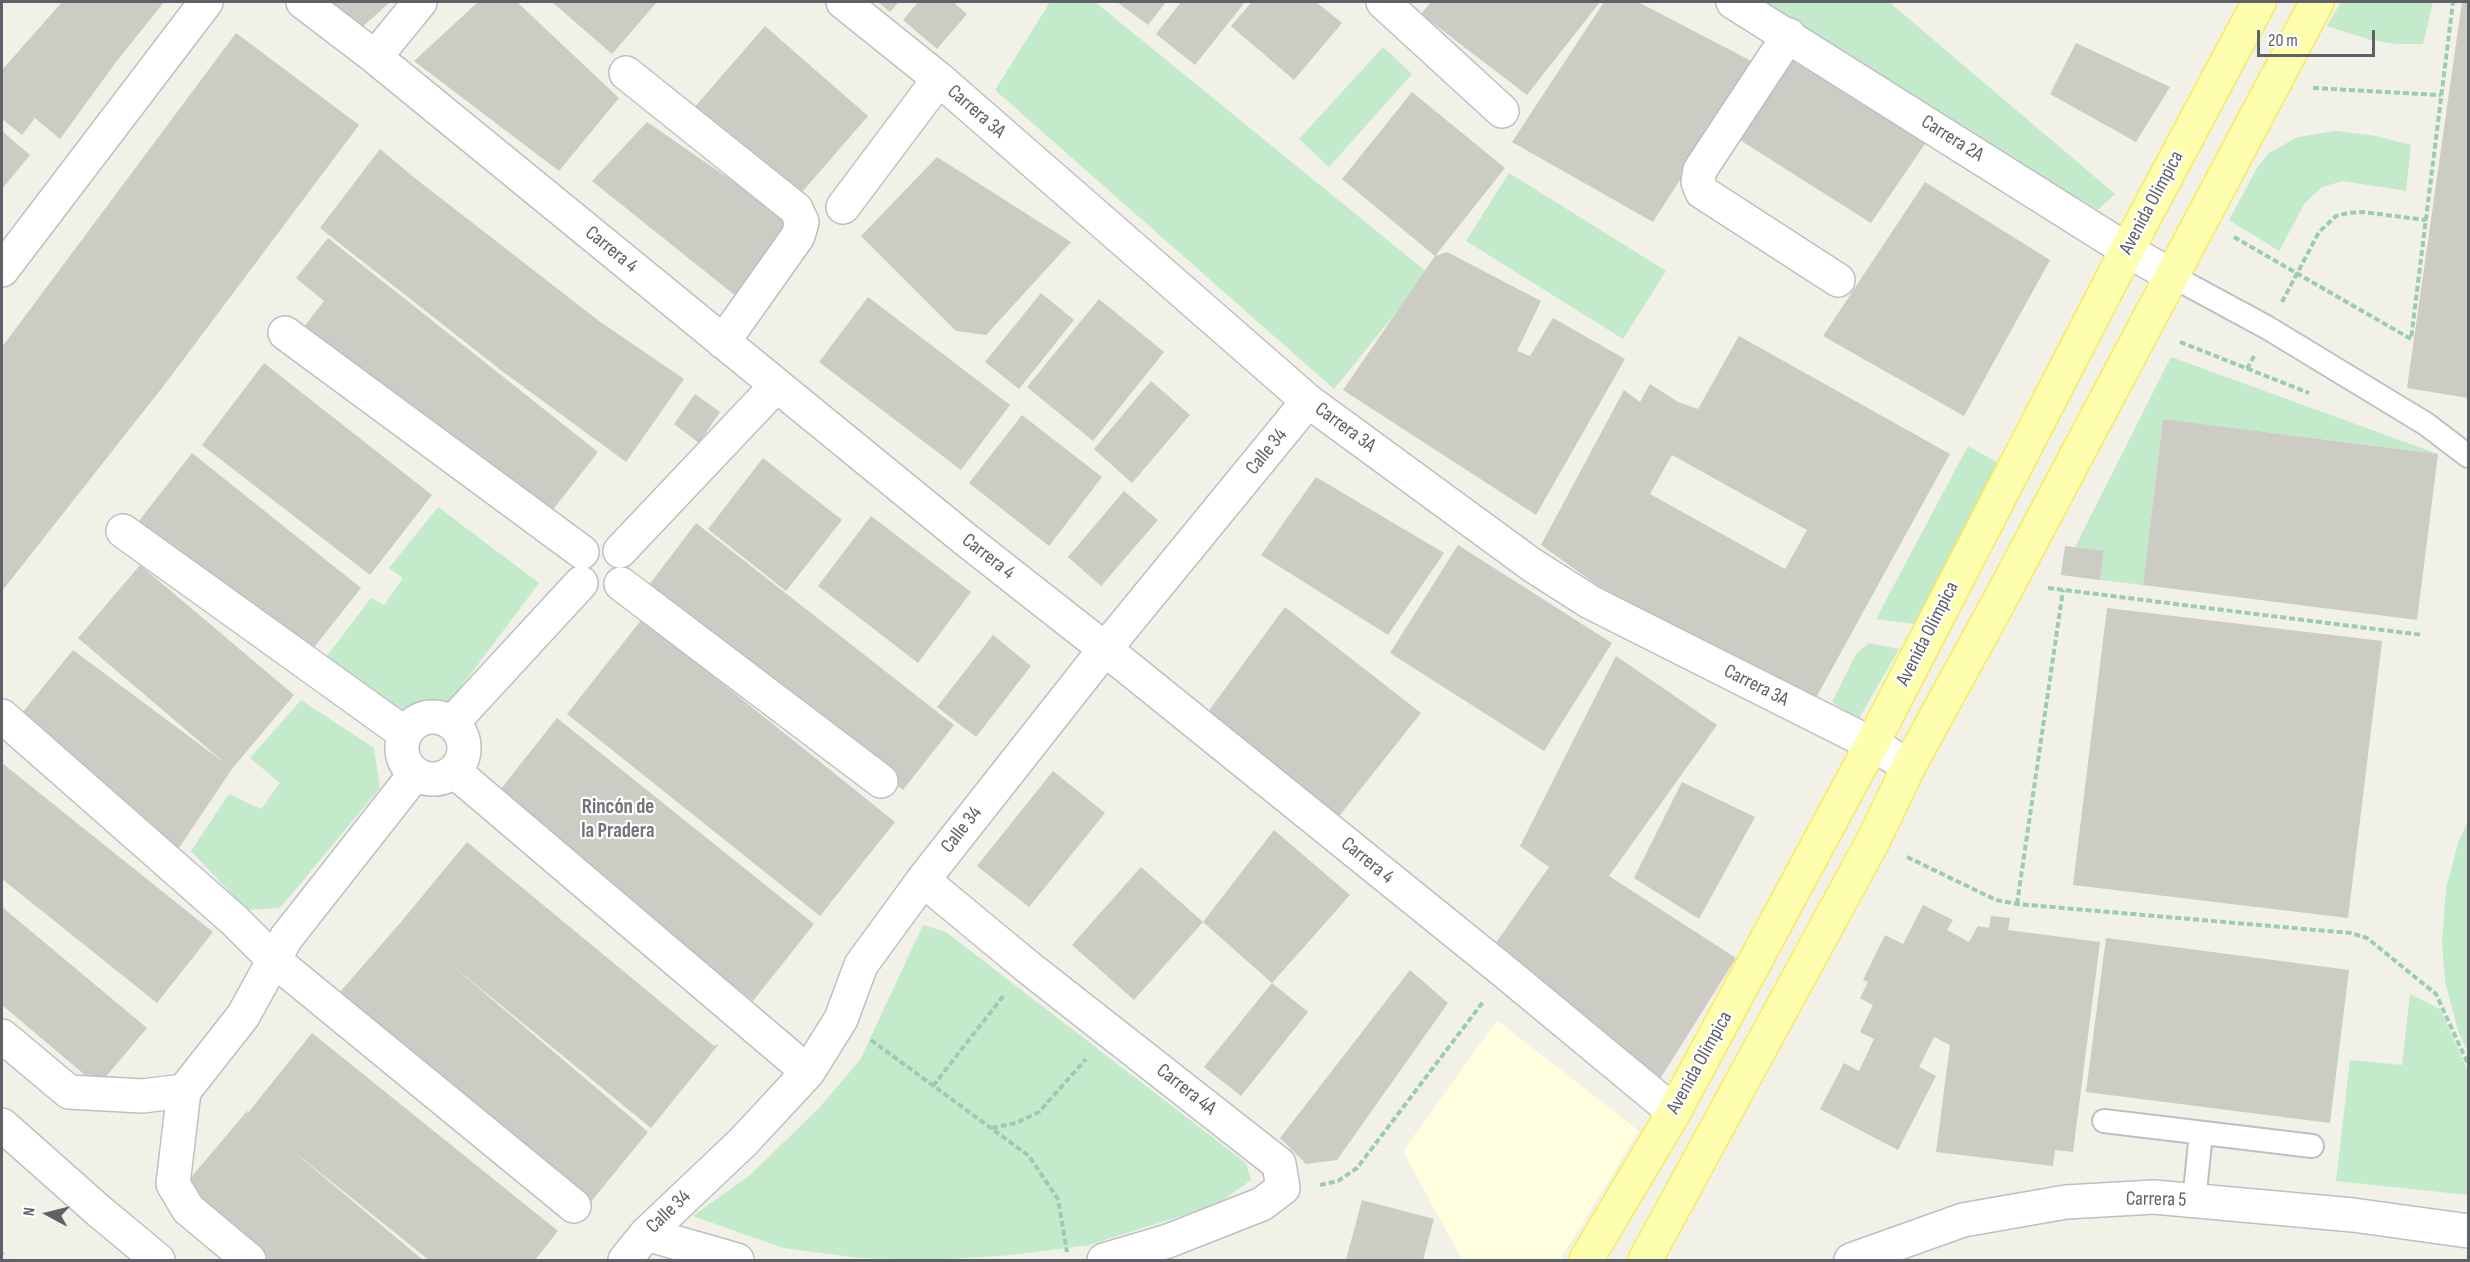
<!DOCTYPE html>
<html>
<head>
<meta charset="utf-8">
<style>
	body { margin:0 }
	#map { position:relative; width:2470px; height:1262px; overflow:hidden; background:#f1f1e7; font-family:"Sofia Sans Condensed",sans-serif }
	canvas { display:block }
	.frame { position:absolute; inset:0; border:3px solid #5e6168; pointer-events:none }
	.north { position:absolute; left:18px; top:1184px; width:60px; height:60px; -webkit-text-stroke:4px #fff; paint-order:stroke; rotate:277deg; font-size:16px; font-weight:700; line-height:24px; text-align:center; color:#5e6168 }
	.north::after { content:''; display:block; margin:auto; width:21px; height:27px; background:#5e6168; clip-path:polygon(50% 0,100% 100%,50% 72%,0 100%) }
	.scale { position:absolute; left:2257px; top:30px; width:118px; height:27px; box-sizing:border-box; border:3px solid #5e6168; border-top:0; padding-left:8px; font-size:18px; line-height:21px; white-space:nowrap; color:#5e6168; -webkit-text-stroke:4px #fff; paint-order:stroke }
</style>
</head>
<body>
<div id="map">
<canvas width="2470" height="1262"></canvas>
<div class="frame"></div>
<div class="north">N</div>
<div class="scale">20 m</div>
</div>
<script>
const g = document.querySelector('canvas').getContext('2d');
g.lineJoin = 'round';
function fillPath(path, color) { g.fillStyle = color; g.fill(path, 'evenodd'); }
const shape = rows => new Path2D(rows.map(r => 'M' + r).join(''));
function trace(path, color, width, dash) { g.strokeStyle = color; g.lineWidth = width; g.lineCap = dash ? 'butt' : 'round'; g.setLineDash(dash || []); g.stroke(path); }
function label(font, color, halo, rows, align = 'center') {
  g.font = font + ' "Sofia Sans Condensed",sans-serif'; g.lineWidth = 4.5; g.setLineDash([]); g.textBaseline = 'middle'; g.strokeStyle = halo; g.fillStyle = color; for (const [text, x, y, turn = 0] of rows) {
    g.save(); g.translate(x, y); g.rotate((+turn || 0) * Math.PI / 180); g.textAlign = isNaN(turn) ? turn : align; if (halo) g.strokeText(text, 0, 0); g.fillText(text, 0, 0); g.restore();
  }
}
const commercial = shape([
	[1497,1020,1639,1131,1560,1260,1462,1260,1403,1151]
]);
const green = shape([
	[1050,2,1095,2,1428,273,1334,389,995,90],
	[1742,2,1889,2,2115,194,2098,210],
	[2341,2,2433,2,2423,44,2396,44,2371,40,2327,26],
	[1383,47,1412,74,1329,167,1299,139],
	[2336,131,2376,136,2411,145,2406,191,2343,181,2322,187,2305,203,2279,251,2229,220,2257,168,2269,153,2298,137],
	[1509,173,1666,271,1623,339,1466,241],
	[2171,357,2438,454,2163,419,2143,585,2100,580,2104,552,2075,547],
	[1968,446,2000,464,1914,624,1876,619],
	[438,507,539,583,446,707,397,711,327,656,371,598,384,605,403,578,389,568],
	[1869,643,1899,649,1858,720,1832,702,1856,654],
	[301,700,374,748,380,788,280,908,247,910,191,851,229,794,261,809,280,783,250,758],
	[2468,821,2468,1053,2458,1031,2445,981,2442,943,2446,889,2458,843],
	[923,925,946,932,1246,1163,1251,1180,1216,1205,1089,1245,1012,1255,935,1260,860,1258,783,1248,693,1216,750,1175,819,1108,860,1060],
	[2410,994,2440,1009,2468,1071,2468,1195,2336,1181,2350,1060,2402,1065]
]);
const building = shape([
	[62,2,164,2,116,62,60,139,35,118,22,135,2,119,2,70],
	[328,2,390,2,359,30],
	[478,2,517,2,619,98,559,171,414,61],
	[552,2,657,2,612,54],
	[878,2,899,2,890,12],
	[918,2,953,2,967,14,937,49,903,20],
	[1117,2,1166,2,1148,25],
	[1181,2,1245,2,1195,65,1156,34],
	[1252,2,1316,2,1342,23,1294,80,1231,26],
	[1431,2,1600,2,1527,95,1421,14],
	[1604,2,1638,2,1755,63,1653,222,1512,142],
	[2462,2,2468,2,2468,398,2407,388],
	[765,26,868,116,796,199,693,109],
	[236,33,359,125,165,384,2,591,2,347],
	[2076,43,2170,87,2136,142,2050,94],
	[1789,52,1929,138,1871,223,1735,137],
	[1412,92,1505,168,1435,256,1342,179],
	[647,122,792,222,737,297,592,181],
	[2,131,30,155,2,189],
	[380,149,416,179,599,321,684,379,626,462,502,371,320,228],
	[937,157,1071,242,986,335,956,331,861,236],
	[1925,182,2050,260,1964,416,1823,336],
	[328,238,598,452,545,520,303,328,324,301,296,278],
	[1447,252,1541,301,1517,351,1530,356,1553,318,1625,359,1536,515,1343,390,1435,256],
	[1041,293,1074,320,1019,389,985,362],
	[868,297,1010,405,961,470,819,362],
	[1099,299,1164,352,1093,441,1027,387],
	[1739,336,1950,454,1812,705,1597,585,1541,545,1624,390,1640,402,1650,384,1678,402,1698,409],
	[1672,455,1807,530,1785,569,1650,494],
	[264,363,432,495,370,575,202,445],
	[1151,381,1190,415,1132,483,1094,449],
	[695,394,720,412,699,443,674,424],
	[1022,415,1102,477,1049,546,969,483],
	[2163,419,2438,454,2417,620,2143,585],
	[192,453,361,588,304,660,135,526],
	[763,458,842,520,786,591,708,529],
	[1316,477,1444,553,1388,635,1261,555],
	[1124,491,1158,520,1101,586,1068,557],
	[871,516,971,592,918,663,818,586],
	[696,523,954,725,903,790,646,589],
	[1458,545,1612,643,1544,751,1390,653],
	[2065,546,2104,551,2100,580,2061,575],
	[140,565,294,695,232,769,179,848,18,718,73,650,226,764,78,638],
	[1285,607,1421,713,1336,820,1205,716],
	[2107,608,2382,641,2348,918,2073,885],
	[642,619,895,822,820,916,567,714],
	[993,635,1031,666,976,737,937,707],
	[1616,656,1717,725,1609,876,1736,958,1660,1079,1493,947,1549,867,1520,846],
	[557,718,814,924,753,1001,496,795],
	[2,763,213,932,157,1003,2,879],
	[1053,771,1105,813,1029,907,977,866],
	[1682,782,1755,817,1699,919,1634,878],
	[1274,830,1350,895,1272,983,1203,922],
	[467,842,714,1046,719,1044,651,1128,447,961,648,1132,585,1209,333,1000,401,922],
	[1141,867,1203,922,1134,1000,1072,945],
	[1923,905,1953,920,1947,930,1969,942,1978,926,1989,928,1991,916,2010,918,2008,930,2100,942,2073,1152,2055,1150,2053,1166,1936,1152,1950,1045,1934,1037,1919,1067,1936,1076,1898,1150,1820,1109,1844,1063,1859,1071,1874,1039,1860,1032,1873,1005,1860,998,1868,982,1863,980,1885,935,1903,944],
	[2,907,147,1028,98,1086,2,1005],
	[2106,938,2349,970,2330,1123,2086,1092],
	[1410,970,1448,1003,1337,1160,1306,1164,1280,1138],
	[1272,983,1308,1012,1241,1096,1204,1067],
	[312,1033,558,1231,535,1260,429,1260,288,1147,423,1260,267,1260,182,1188,248,1110,247,1114],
	[1362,1200,1434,1219,1423,1260,1346,1260]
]);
const path = shape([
	[2313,88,2441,95],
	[2234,237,2411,339,2453,2],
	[2282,302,2319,232,2336,216,2348,213,2363,212,2426,220],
	[2180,342,2309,393],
	[2247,369,2254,356],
	[2048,588,2423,635],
	[1907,857,1996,900,2017,904,2351,933,2367,938,2436,994,2468,1064],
	[2017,904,2063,590],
	[871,1040,1029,1156,1058,1199,1067,1252],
	[933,1086,1004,995],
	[992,1128,1016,1123,1039,1112,1086,1059],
	[1320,1185,1338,1181,1357,1168,1483,1002]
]);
const lane = shape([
	[2172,276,2268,328,2426,424,2468,456],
	[2104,1121,2312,1146],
	[2194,1201,2201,1133]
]);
const street = shape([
	[303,2,375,57,965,539,1105,649,1505,972,1674,1112],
	[843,2,939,79,1308,401,1532,565,1590,602,1872,744,1909,766],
	[1383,2,1502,111],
	[1733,2,2127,250,2172,276],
	[1789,35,1700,170,1698,182,1702,192,1838,280],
	[375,57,420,2],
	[626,73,796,209,802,222,798,236,723,342],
	[843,207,939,79],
	[2,270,206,2],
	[285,333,582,552],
	[123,531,404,733],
	[620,551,776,386],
	[621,584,881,781],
	[2,716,234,920,274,960,574,1206],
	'402 748a31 31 0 1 1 62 0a31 31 0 1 1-62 0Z',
	[452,723,581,583],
	[454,771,808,1072],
	[923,880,1028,967,1279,1164,1283,1188,1262,1204,1168,1241,1104,1260],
	[2,1036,69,1092,142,1096,184,1091],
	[2,1125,99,1211,158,1260],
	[646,1234,737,1260],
	[249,1260,188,1209,173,1184,184,1091,243,1016,286,938,415,774],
	[625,1260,646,1234,743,1142,808,1072,841,1019,861,965,923,880,1105,649,1308,401],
	[1851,1260,1963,1220,2066,1202,2154,1197,2353,1215,2468,1231]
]);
const primary = shape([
	[1586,1260,1674,1112,1872,744,2127,250,2259,2],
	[1645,1260,1873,841,1909,766,2001,598,2317,2]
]);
const rail = shape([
	[2,1254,10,1260]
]);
const streetNames = [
	["Carrera 3A",976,112,41],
	["Carrera 2A",1952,139,32],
	["Avenida Olimpica",2152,203,-62],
	["Carrera 4",611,250,39],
	["Carrera 3A",1345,428,36],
	["Calle 34",1267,452,-51],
	["Carrera 4",988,557,38],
	["Avenida Olimpica",1928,634,-63],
	["Carrera 3A",1756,686,27],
	["Calle 34",962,830,-52],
	["Carrera 4",1367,861,39],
	["Avenida Olimpica",1700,1063,-61],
	["Carrera 4A",1186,1090,38],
	["Carrera 5",2156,1200,1],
	["Calle 34",669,1212,-44]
];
const neighbourhoodNames = [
	["Rincón de",618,808],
	["la Pradera",618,832]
];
fillPath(commercial, '#fffede');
fillPath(green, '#c3eaca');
fillPath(building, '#cccbc4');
trace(lane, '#bebfc6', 26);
trace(street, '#bebfc6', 36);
trace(primary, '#f9eb58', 36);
trace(path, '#9bcbb2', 4, [6, 3]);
trace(lane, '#fff', 22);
trace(street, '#fff', 33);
trace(primary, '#fdffae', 33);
trace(rail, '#bababb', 4.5, [1.5, 8]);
label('20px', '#5e6168', '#fff', streetNames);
label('bold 21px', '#6f737a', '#fff', neighbourhoodNames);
</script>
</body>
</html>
